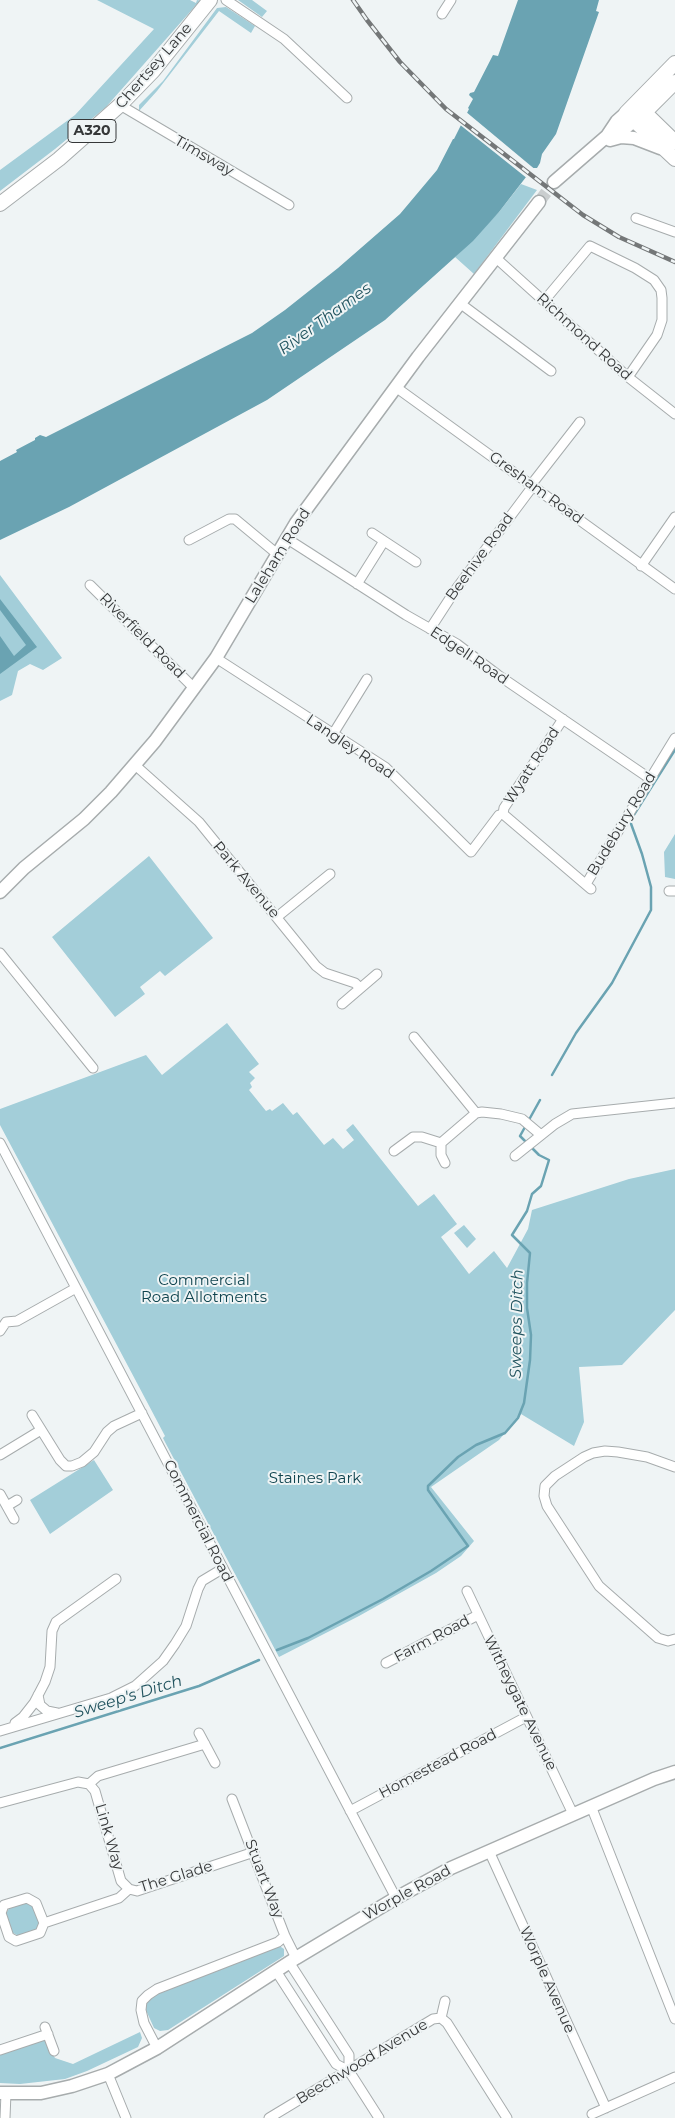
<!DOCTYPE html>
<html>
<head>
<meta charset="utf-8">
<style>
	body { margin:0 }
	canvas { display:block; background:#eff4f5 }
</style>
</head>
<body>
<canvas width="675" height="2118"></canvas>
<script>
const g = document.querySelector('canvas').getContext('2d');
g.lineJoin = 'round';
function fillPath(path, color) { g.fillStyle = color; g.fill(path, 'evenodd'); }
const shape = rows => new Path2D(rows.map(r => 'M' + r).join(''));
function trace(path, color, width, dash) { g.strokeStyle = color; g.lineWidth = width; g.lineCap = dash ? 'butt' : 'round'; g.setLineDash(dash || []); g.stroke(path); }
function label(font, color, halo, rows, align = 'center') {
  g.font = font + ' Montserrat,sans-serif'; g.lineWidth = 4; g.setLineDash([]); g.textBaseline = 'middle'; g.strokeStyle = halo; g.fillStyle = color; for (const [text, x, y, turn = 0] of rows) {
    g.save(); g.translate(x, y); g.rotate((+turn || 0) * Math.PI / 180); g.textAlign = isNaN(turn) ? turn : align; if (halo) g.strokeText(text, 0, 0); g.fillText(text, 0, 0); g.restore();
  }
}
const green = shape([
	[97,0,190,0,196,3,197,0,203,1,200,6,197,4,106,107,55,149,0,191,0,170,75,115,154,29],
	[238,0,252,0,267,11,262,17],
	[226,7,255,26,251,33,219,11,157,91,139,111,139,105,163,81,217,8],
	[521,184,537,190,474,274,455,257,499,212],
	[0,575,62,658,43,670,30,664,18,671,12,695,0,701],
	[675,834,675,879,665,877,664,852],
	[149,856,213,938,165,976,160,971,140,987,145,994,115,1017,52,937],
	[227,1023,259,1064,249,1072,255,1078,250,1083,252,1087,249,1090,266,1111,270,1109,272,1111,283,1103,293,1115,297,1112,324,1145,333,1138,343,1149,354,1140,346,1130,353,1124,418,1206,434,1194,457,1224,441,1237,469,1274,494,1251,507,1268,528,1229,532,1210,629,1179,675,1169,675,1310,622,1365,579,1367,584,1422,574,1446,521,1414,499,1440,431,1487,474,1541,461,1556,436,1573,359,1616,279,1657,165,1442,163,1438,165,1436,137,1383,0,1125,0,1109,146,1055,162,1075],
	[464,1225,476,1239,467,1248,454,1233],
	[94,1460,113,1490,50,1534,30,1500],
	[26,1902,34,1907,40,1923,38,1929,19,1936,11,1932,5,1915,10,1907],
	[278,1945,284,1949,284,1956,168,2030,160,2031,154,2028,145,2008,145,2002,151,1996],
	[140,2032,142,2038,138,2047,87,2071,65,2079,20,2084,0,2083,0,2051,39,2037,45,2040,55,2058,73,2064]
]);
const water = shape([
	[518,0,599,0,596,11,599,12,556,134,542,154,540,163,537,168,533,168,499,212,473,241,385,320,267,400,69,507,0,540,0,461,17,452,16,450,35,440,35,438,40,435,46,437,252,333,285,310,338,268,400,214,437,170,453,139,454,139,469,109,468,108,473,99,469,95,470,93,474,92,493,55,498,56],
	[0,599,37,647,0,674,0,636,14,656,26,645,0,610]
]);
const pier = shape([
	[465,111,537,171,534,170,528,179,459,124]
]);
const stream = shape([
	[552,1075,576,1033,612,983,651,910,651,887,642,854,630,821,675,750],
	[527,1143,520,1136,540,1100],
	[277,1650,308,1638,383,1599,431,1571,468,1546,428,1490,428,1486,458,1457,476,1445,505,1433,518,1418,524,1403,530,1360,531,1335,527,1308,527,1283,530,1253,512,1235,527,1211,532,1194,541,1186,549,1160,539,1155,531,1147],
	[0,1748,199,1686,259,1660]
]);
const secondaryTunnel = shape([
	[539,202,554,182]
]);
const street = shape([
	[226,0,284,39,347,98],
	[442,14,451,0],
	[120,105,289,205],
	[636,218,675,232],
	[496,258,628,377,675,414],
	[544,301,590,246,635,268,654,280,661,290,662,298,662,320,657,335,628,377],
	[461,304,551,371],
	[397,388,675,589],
	[531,485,580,422],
	[372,533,416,562],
	[286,538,406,615,457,644,498,675,649,778],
	[189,540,229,519,235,519,276,553],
	[641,566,675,517],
	[357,584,384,541],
	[90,585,194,688],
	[430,629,456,589,533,486],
	[216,658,385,767,471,852,499,815,503,814,504,808,563,719],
	[333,734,367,679],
	[135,765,199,822,316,966,325,973,355,983,360,988],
	[503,814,591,889],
	[586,884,675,738],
	[669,891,675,891],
	[277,917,330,874],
	[0,953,93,1068],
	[342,1004,377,974],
	[414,1037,476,1113],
	[0,1143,396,1898],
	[441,1143,476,1113,482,1112,501,1114,522,1119,541,1135],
	[394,1151,413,1137,422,1137,441,1143,441,1155,445,1163],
	[515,1156,555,1124,572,1114,675,1103],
	[0,1331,6,1322,17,1321,76,1288],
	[32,1415,60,1460,66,1466,72,1466,82,1462,94,1452,107,1432,114,1426,142,1413],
	[0,1455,41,1430],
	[675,1467,647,1457,618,1452,605,1451,593,1453,584,1457,555,1476,545,1486,544,1496,547,1506,599,1586,658,1638,668,1641,675,1639],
	[0,1494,14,1519],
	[7,1506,17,1500],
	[467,1591,573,1814],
	[386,1663,478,1615],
	[38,1695,40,1705,47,1711,57,1713],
	[15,1723,23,1717,34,1703,45,1682,50,1667,52,1631,56,1622,116,1579],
	[0,1731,111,1698,135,1686,163,1661,175,1644,186,1626,198,1589,202,1581,222,1569],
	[199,1733,215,1763],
	[89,1784,95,1791,121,1881,129,1889],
	[232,1799,285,1936,296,1958],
	[0,1803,78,1782,89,1784,98,1776,205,1744],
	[591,1806,675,2019],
	[350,1811,526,1717],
	[489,1851,606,2108],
	[44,1923,36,1903,27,1898,4,1905,1,1913,9,1937,16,1941,40,1933,44,1923,119,1898,129,1889,137,1891,254,1852],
	[289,1962,349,2055,349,2071,379,2118],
	[276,1971,336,2064,349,2071],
	[441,2018,447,2023,507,2118],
	[441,2018,445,2001],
	[45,2027,54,2051],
	[157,2048,144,2023,141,2010,142,2001,148,1995,157,1989,278,1942,285,1936],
	[0,2050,48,2034],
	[108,2074,126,2118],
	[592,2114,675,2077],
	[5,2118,6,2093],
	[269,2118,433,2019,441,2018]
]);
const secondary = shape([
	[607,136,617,121,626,113],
	[610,140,621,137,634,138,660,148],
	[554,182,607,136,624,129,641,115],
	[0,892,24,868,84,819,111,792,155,741,216,658,296,523,418,357,539,202],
	[0,2093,41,2093,72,2086,108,2074,157,2048,296,1958,396,1898,451,1868,654,1779,675,1772]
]);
const primary = shape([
	[675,63,626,113,675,159],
	[636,104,675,142],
	[645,112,675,82],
	[0,204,59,159,120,105,153,71,210,0]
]);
const rail = shape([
	[353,0,367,20,400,62,446,109,583,215,619,237,675,262]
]);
const shields = [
	[92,131,48]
];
const shieldNames = [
	["A320",92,131]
];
const streetNames = [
	["Chertsey Lane",154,66,-49],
	["Timsway",204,156,30],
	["Richmond Road",584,337,42],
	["Gresham Road",536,488,36],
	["Laleham Road",278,556,-58],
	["Beehive Road",480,557,-54],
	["Riverfield Road",142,636,45],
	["Edgell Road",469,656,34],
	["Langley Road",350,747,34],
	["Wyatt Road",532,766,-57],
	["Budebury Road",622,824,-59],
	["Park Avenue",246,880,50],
	["Commercial Road",198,1521,63],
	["Farm Road",432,1639,-28],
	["Witheygate Avenue",520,1703,64],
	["Homestead Road",438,1764,-28],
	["Link Way",109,1837,74],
	["The Glade",176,1877,-17],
	["Stuart Way",264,1879,69],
	["Worple Road",407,1893,-29],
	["Worple Avenue",547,1980,66],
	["Beechwood Avenue",362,2062,-31]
];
const parkNames = [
	["Commercial",204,1281],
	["Road Allotments",204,1298],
	["Staines Park",315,1479]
];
const waterNames = [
	["River Thames",325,319,-36],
	["Sweeps Ditch",517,1324,-89],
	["Sweep's Ditch",128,1697,-17]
];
fillPath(green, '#a3ced9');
fillPath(water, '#6aa3b2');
fillPath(pier, '#eff4f5');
trace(stream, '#6aa3b2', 2.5);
trace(secondaryTunnel, '#cacecf', 12, [12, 6]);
trace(street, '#a7acad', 11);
trace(secondary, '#a7acad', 15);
trace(primary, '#a7acad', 16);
trace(street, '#fff', 9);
trace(secondary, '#fff', 12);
trace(primary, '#fff', 14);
trace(rail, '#747778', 4.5);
trace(rail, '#eff4f5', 2.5, [8]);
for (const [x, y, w] of shields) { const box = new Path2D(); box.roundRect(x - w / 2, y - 11.5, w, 23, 4); g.fillStyle = '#eff4f5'; g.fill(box); trace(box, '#353738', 1); }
label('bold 14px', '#353738', null, shieldNames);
label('15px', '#353738', '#eff4f5', streetNames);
label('15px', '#0f444f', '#eff4f5', parkNames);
label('italic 16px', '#21535e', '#eff4f5', waterNames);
</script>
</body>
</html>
